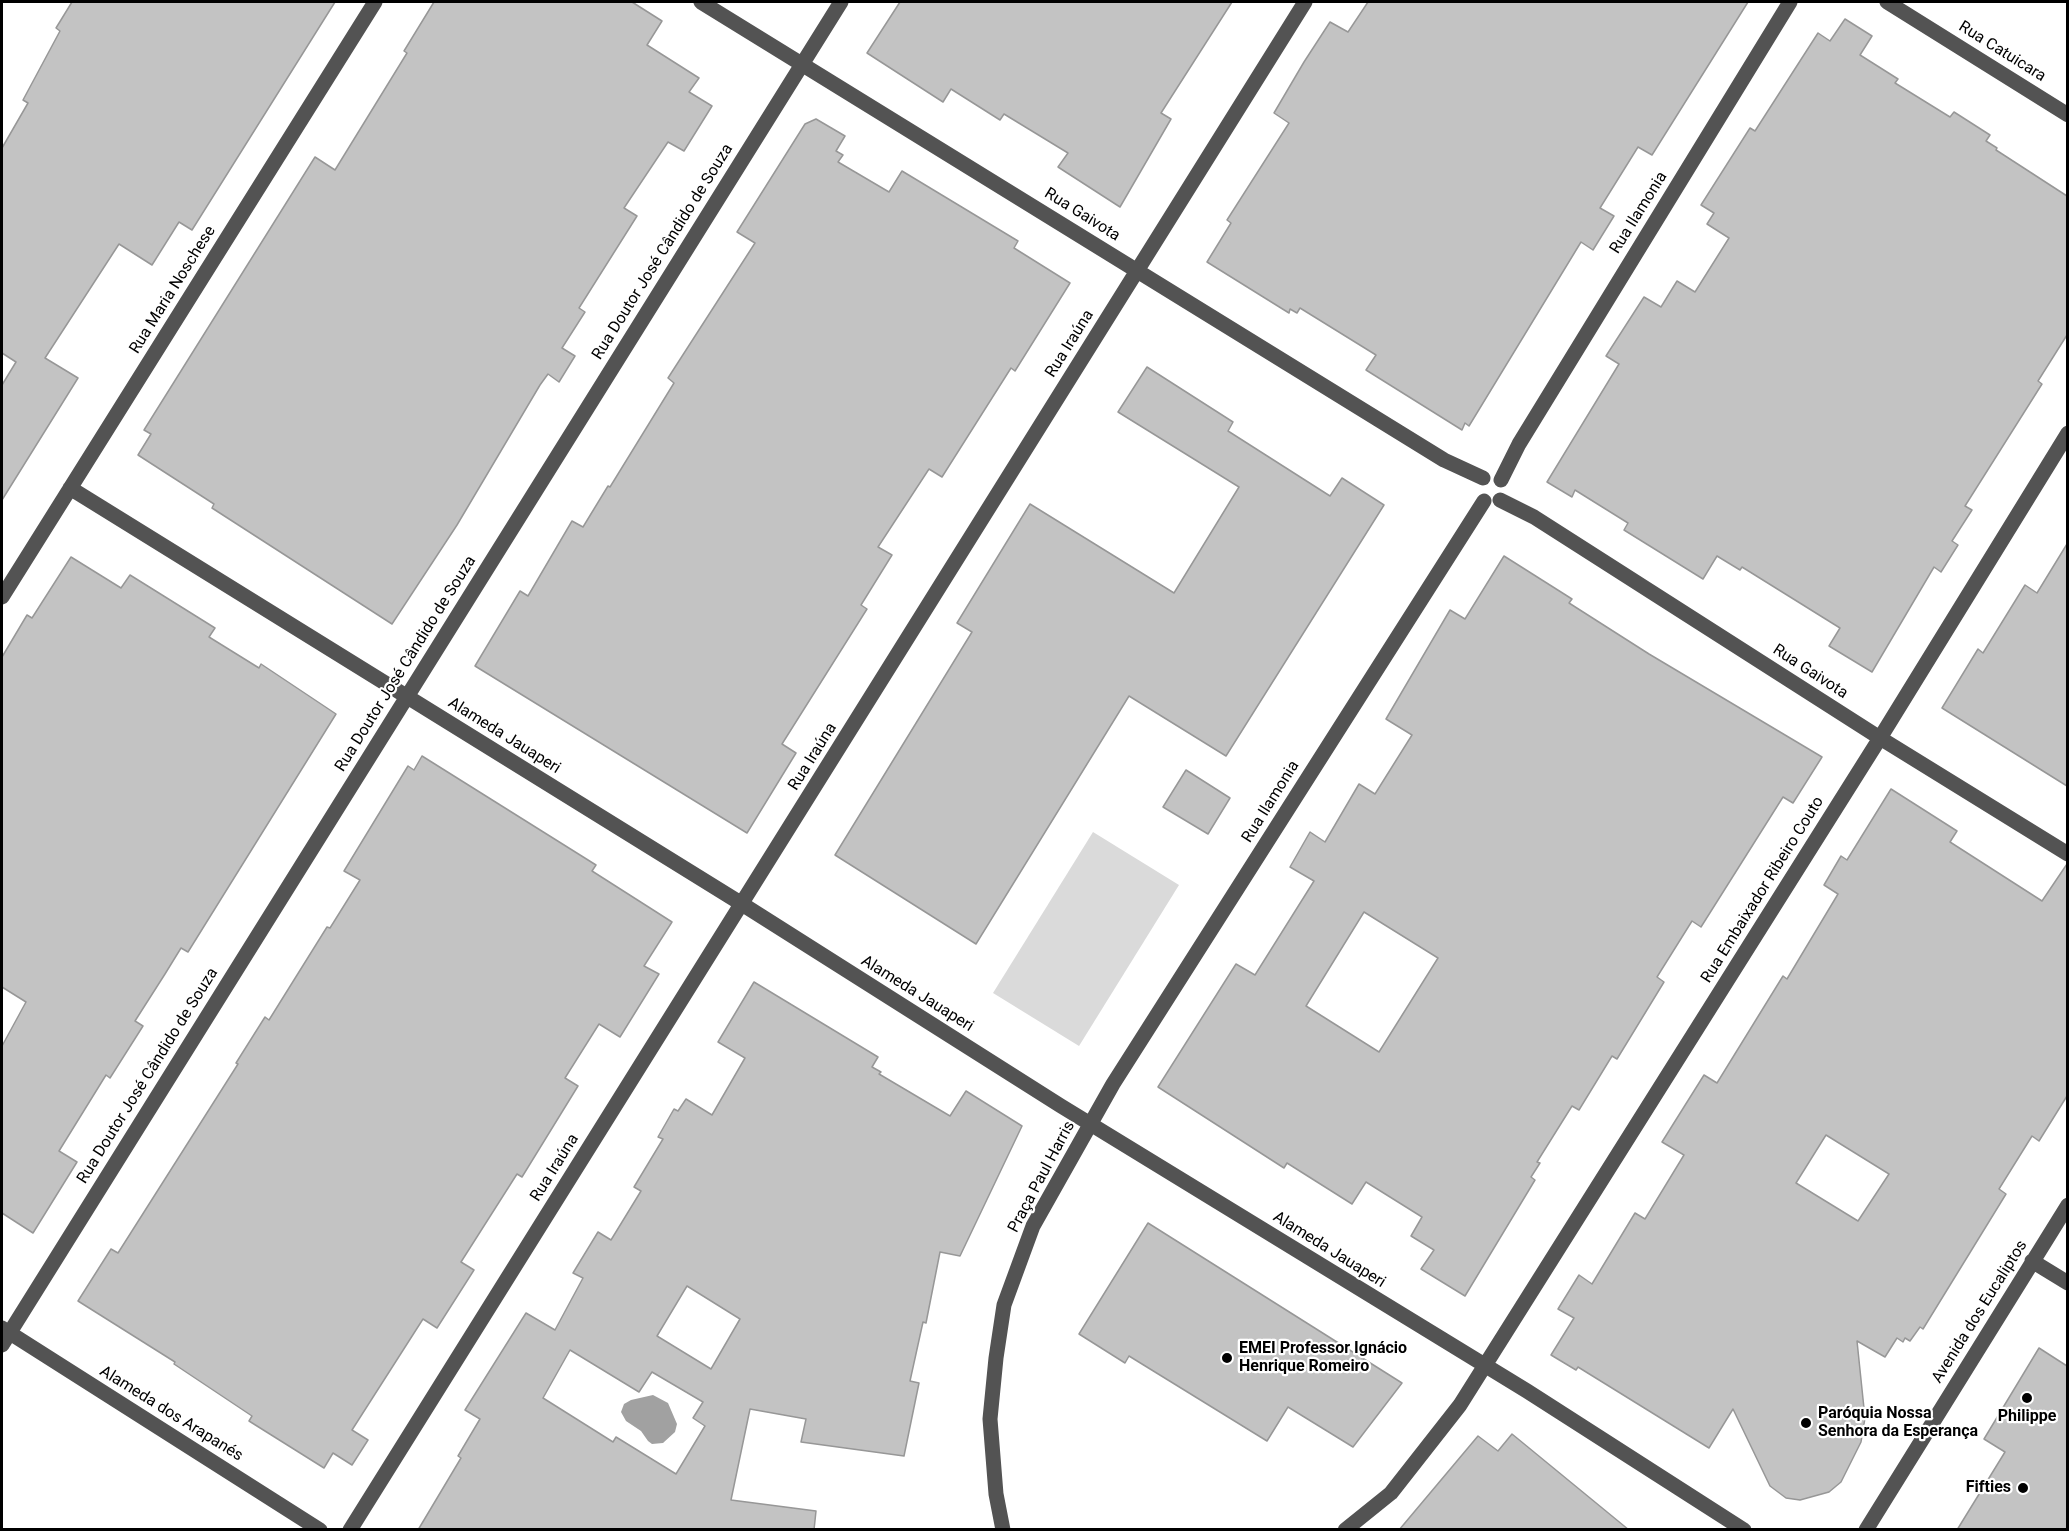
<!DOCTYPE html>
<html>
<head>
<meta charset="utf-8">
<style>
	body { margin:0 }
	#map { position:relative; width:2069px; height:1531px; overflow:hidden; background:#fff; font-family:Roboto,sans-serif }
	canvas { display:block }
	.frame { position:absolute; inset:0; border:3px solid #000; pointer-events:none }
</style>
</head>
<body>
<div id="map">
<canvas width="2069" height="1531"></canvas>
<div class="frame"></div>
</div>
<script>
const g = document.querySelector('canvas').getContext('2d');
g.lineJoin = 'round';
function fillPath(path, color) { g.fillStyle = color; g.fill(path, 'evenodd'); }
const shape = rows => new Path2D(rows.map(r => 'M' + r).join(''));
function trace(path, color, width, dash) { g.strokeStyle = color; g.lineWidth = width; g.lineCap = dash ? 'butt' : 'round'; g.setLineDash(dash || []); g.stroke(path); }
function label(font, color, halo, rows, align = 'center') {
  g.font = font + ' Roboto,sans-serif'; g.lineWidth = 4.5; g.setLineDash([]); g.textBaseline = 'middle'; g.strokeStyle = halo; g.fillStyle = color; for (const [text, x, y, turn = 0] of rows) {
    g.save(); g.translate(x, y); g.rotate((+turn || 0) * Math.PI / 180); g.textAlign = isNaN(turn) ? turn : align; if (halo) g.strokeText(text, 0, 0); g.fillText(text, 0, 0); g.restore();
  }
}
const green = shape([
	[1093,832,1179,885,1079,1046,993,993]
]);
const water = shape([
	[653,1395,668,1403,677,1424,675,1432,663,1443,652,1444,648,1441,641,1431,626,1421,621,1412,624,1404,631,1400]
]);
const building = shape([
	[72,2,335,2,192,230,179,222,152,265,119,244,45,358,78,378,2,500,2,385,16,362,2,353,2,148,28,103,23,100,60,31,56,28,72,2],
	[434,2,632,2,662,21,647,45,699,78,689,92,712,106,684,151,668,142,624,208,637,216,579,308,585,312,562,348,575,356,559,382,548,374,540,385,457,525,392,624,212,508,214,504,138,455,151,434,144,430,315,157,335,170,407,53,404,51,434,2],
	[900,2,1232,2,1161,113,1171,119,1120,207,1058,167,1068,153,1004,114,1000,120,951,89,943,102,867,53,900,2],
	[1368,2,1748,2,1652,155,1638,147,1600,208,1614,216,1593,250,1581,242,1469,426,1465,423,1462,430,1366,370,1376,355,1300,308,1297,313,1290,309,1289,313,1207,262,1231,223,1227,220,1289,123,1274,113,1304,62,1330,22,1348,32,1368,2],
	[1845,19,1872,36,1860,55,1898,79,1895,83,1950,117,1954,112,1990,135,1986,141,1997,148,1996,150,2067,196,2067,335,2038,381,2042,384,1965,506,1972,510,1952,541,1958,545,1941,572,1934,567,1872,672,1829,646,1840,628,1742,567,1740,570,1717,556,1703,579,1624,530,1628,523,1575,490,1572,497,1547,482,1619,364,1606,356,1644,297,1661,307,1677,281,1695,292,1729,238,1707,224,1714,213,1701,205,1750,128,1755,131,1818,33,1830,41,1845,19],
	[816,119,845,136,836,151,843,155,838,162,889,192,902,171,1018,241,1014,248,1070,283,1015,371,1011,368,942,477,929,469,878,547,892,555,861,605,867,609,782,744,796,753,747,833,475,666,520,591,528,596,572,521,583,527,608,486,610,487,674,383,668,378,755,243,737,232,805,124,816,119],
	[1147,367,1233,422,1228,431,1330,496,1342,478,1384,505,1226,756,1129,696,976,944,835,855,972,632,957,623,1030,504,1174,593,1239,487,1118,412,1147,367],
	[2067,544,2067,786,1942,708,1978,649,1983,653,2025,585,2037,593,2067,544],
	[1504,556,1572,599,1569,603,1649,654,1822,757,1793,803,1783,797,1701,927,1692,921,1657,977,1664,982,1617,1059,1612,1056,1579,1110,1572,1106,1537,1162,1540,1163,1531,1177,1535,1180,1465,1296,1421,1269,1434,1250,1411,1236,1422,1217,1366,1182,1352,1204,1287,1163,1284,1168,1158,1087,1236,964,1255,975,1314,881,1290,867,1310,832,1325,842,1359,784,1375,794,1412,735,1386,719,1450,610,1465,619,1504,556],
	[1364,912,1438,958,1379,1052,1306,1006,1364,912],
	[71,557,121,588,130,575,215,628,209,637,259,668,261,664,336,714,188,952,181,948,165,974,135,1021,143,1026,110,1078,106,1075,59,1151,77,1162,33,1233,2,1213,2,1046,26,1002,2,987,2,657,27,615,32,618,71,557],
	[422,756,596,865,592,871,672,922,644,966,659,974,620,1037,599,1024,565,1078,578,1086,522,1177,517,1174,461,1262,474,1270,437,1328,423,1319,352,1430,368,1440,352,1465,333,1453,324,1468,249,1421,252,1416,174,1364,175,1362,78,1301,111,1249,118,1253,238,1064,236,1063,265,1017,269,1020,327,927,330,928,360,880,344,871,408,766,414,770,422,756],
	[1186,770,1230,798,1208,834,1163,807,1186,770],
	[1891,789,1957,831,1950,842,2042,901,2067,864,2067,1096,2039,1141,2032,1136,1999,1189,2006,1194,1923,1329,1920,1327,1910,1341,1905,1338,1903,1342,1897,1338,1885,1357,1857,1341,1865,1418,1861,1442,1841,1482,1829,1492,1800,1500,1786,1498,1770,1486,1733,1409,1709,1448,1578,1367,1576,1370,1551,1355,1574,1318,1558,1309,1579,1275,1592,1284,1635,1213,1645,1219,1684,1155,1662,1142,1704,1075,1717,1083,1783,976,1787,979,1838,894,1824,885,1841,856,1847,860,1891,789],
	[1826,1135,1889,1174,1858,1221,1796,1183,1826,1135],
	[754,982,878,1057,872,1067,881,1072,879,1074,950,1116,966,1091,1022,1126,960,1256,940,1252,926,1323,923,1322,910,1381,919,1383,904,1456,801,1442,806,1419,750,1409,731,1500,816,1511,814,1530,418,1530,461,1458,458,1456,480,1419,465,1410,526,1313,555,1330,583,1278,573,1273,598,1232,611,1240,641,1191,634,1187,663,1139,658,1137,674,1109,678,1111,686,1099,712,1115,745,1058,718,1042,754,982],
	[687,1286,740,1319,711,1369,657,1336,687,1286],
	[570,1350,639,1392,652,1372,703,1402,693,1418,705,1426,676,1474,616,1437,613,1442,543,1398,570,1350],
	[1148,1223,1402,1383,1353,1447,1288,1407,1267,1441,1129,1356,1125,1363,1079,1334,1148,1223],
	[2039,1348,2067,1366,2067,1530,1957,1530,2005,1452,1984,1439,2039,1348],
	[1512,1434,1629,1530,1399,1530,1478,1436,1498,1451,1512,1434]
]);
const minor = shape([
	[701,2,1444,460,1483,478],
	[1887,2,2068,115],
	[1501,480,1519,444,1790,2],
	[70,488,742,904,1061,1106,1527,1391,1744,1530],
	[1500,500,1534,517,1880,738,2068,854],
	[2,597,375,2],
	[2032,1261,2068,1283],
	[2,1328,320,1530],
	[2,1345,841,2],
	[350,1530,1305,2],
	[1003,1530,996,1494,990,1419,996,1358,1004,1305,1033,1226,1113,1084,1484,501],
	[1345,1530,1391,1493,1460,1405,1880,738,2068,433],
	[1866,1530,2068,1205]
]);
const markers = [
	[1227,1358,6,"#000"],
	[2027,1398,6,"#000"],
	[1806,1423,6,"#000"],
	[2023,1488,6,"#000"]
];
const streetNames = [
	["Rua Catuicara",2002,52,32],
	["Rua Ilamonia",1639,213,-58],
	["Rua Gaivota",1082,215,32],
	["Rua Doutor José Cândido de Souza",663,252,-58],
	["Rua Maria Noschese",173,290,-58],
	["Rua Iraúna",1070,344,-58],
	["Rua Doutor José Cândido de Souza",406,664,-58],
	["Rua Gaivota",1810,672,33],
	["Alameda Jauaperi",504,736,32],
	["Rua Iraúna",813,757,-58],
	["Rua Ilamonia",1271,802,-58],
	["Rua Embaixador Ribeiro Couto",1763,890,-58],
	["Alameda Jauaperi",917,994,32],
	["Rua Doutor José Cândido de Souza",148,1076,-58],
	["Rua Iraúna",555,1168,-58],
	["Praça Paul Harris",1042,1177,-62],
	["Alameda Jauaperi",1329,1250,32],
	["Avenida dos Eucaliptos",1980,1312,-58],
	["Alameda dos Arapanés",171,1414,32]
];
const poiNames = [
	["EMEI Professor Ignácio",1239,1349],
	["Henrique Romeiro",1239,1367],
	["Paróquia Nossa",1818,1414],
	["Senhora da Esperança",1818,1432],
	["Philippe",2027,1417,"center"],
	["Fifties",2011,1488,"right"]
];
fillPath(green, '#dadada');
fillPath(water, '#a1a1a1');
fillPath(building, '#c3c3c3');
trace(building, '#979797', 1.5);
trace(minor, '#535353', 15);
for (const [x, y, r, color] of markers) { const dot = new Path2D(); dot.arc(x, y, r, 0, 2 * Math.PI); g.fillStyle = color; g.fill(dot); trace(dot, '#fff', 2); }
label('16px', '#000', '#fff', streetNames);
label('bold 16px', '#000', '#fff', poiNames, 'left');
</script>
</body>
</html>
